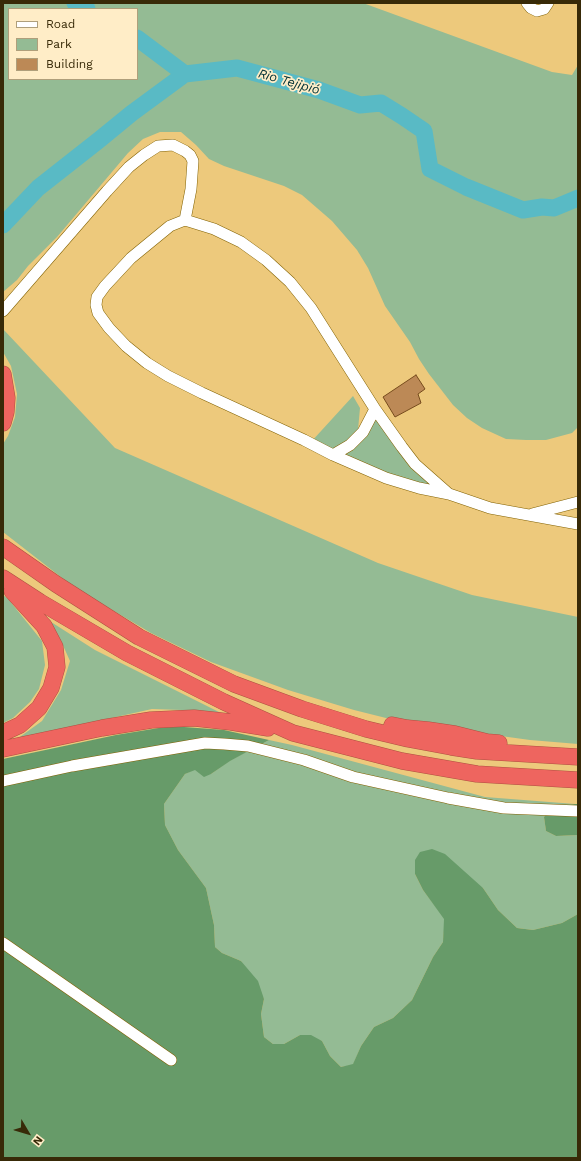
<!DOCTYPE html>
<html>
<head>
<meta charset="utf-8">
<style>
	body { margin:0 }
	#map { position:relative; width:581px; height:1161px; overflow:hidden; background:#edc97c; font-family:"Work Sans",sans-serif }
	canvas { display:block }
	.frame { position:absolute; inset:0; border:4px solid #382a08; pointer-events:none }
	.legend { position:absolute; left:8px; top:8px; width:130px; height:72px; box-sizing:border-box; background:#ffedc7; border:1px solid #af9f7b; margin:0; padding:5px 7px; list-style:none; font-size:12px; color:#382a08 }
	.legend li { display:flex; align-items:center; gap:8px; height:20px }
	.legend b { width:20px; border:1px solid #af9f7b }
	.north { position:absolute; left:8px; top:1113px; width:40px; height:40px; -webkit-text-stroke:3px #ffedc7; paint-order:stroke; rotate:128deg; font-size:11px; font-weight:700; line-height:16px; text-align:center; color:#382a08 }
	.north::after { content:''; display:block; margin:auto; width:14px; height:18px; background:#382a08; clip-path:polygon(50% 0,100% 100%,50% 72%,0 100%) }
</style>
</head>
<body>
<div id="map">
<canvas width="581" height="1161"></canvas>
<div class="frame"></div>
<ul class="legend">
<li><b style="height:5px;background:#fff"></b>Road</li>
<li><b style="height:11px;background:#94bb94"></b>Park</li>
<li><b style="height:11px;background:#bc8956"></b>Building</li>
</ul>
<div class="north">N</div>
</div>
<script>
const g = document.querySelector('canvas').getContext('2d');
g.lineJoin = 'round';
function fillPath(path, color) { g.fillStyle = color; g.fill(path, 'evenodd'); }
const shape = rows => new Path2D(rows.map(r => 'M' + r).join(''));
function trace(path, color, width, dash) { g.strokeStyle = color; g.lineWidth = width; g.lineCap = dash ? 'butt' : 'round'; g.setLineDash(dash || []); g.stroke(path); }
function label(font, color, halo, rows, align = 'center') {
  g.font = font + ' "Work Sans",sans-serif'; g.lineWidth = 3.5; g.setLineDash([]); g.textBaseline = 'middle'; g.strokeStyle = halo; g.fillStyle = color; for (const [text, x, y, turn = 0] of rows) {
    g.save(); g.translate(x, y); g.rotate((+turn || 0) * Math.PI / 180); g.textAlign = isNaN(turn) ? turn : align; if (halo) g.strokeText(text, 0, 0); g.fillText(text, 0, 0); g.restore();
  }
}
const green = shape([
	[3,3,363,3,552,72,572,75,578,65,578,427,572,433,546,440,526,440,506,439,482,428,467,418,453,405,429,374,419,359,410,342,385,306,368,268,357,250,332,221,302,195,284,186,224,166,209,159,196,145,181,132,160,132,143,139,128,153,57,237,28,266,17,280,3,292],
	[9,9,137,9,137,79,9,79],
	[3,329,115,448,378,563,472,595,578,617,578,744,530,740,406,723,354,710,288,690,211,662,151,633,75,588,3,532,3,444,8,436,15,417,17,394,11,366,3,352],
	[353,396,360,408,358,430,347,444,335,450,311,442],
	[373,413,402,447,449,494,333,455,341,451],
	[3,595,9,600,42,641,45,665,39,689,30,702,13,718,3,723],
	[37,613,95,650,229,717,182,710,152,709,17,739,42,721,61,690,70,661,61,641],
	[269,740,292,745,485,797,575,804,550,809,544,817,546,831,556,836,578,835,578,914,562,923,533,930,517,928,498,910,483,888,415,874,423,890,445,919,443,942,433,957,412,1000,393,1018,374,1027,361,1046,353,1065,341,1067,330,1056,322,1041,300,1035,284,1044,273,1044,264,1037,261,1014,264,999,241,961,222,953,215,947,214,925,206,888,178,850,165,825,164,804,185,774,195,769,211,774,229,761]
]);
const forest = shape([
	[171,726,224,730,269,740,230,761,211,774,204,777,195,770,185,774,164,804,165,825,178,850,206,888,214,925,215,947,222,953,241,961,258,981,264,999,261,1014,264,1037,273,1044,284,1044,300,1035,311,1035,322,1041,330,1056,341,1067,353,1064,361,1046,374,1027,393,1018,412,1000,433,957,443,942,444,919,423,890,415,874,415,860,420,852,432,849,445,854,483,888,498,910,517,928,533,930,562,923,578,914,578,1158,3,1158,3,759,116,735],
	[575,804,578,804,578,835,556,836,546,831,544,817,550,809]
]);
const river = shape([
	[75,3,87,9],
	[137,38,185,74],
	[3,225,38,188,99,140,132,113,185,74,237,68,319,90,360,105,381,103,402,116,424,131,430,169,466,187,523,210,542,207,554,208,578,198]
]);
const building = shape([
	[416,375,425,389,418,394,421,403,395,417,383,397,416,375]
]);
const minor = shape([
	[527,3,531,8,537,11,544,9,548,3],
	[3,311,107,191,129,167,144,155,158,146,173,145,185,151,190,155,193,161,191,189,185,220],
	[333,455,350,445,363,432,375,409],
	[449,494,415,464,402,447,375,409,311,308,290,282,266,260,241,242,214,229,185,220,170,226,131,258,105,286,97,297,96,305,98,313,109,328,126,346,147,363,168,376,202,393,304,440,333,455,386,478,419,488,449,494,490,508,578,524],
	[532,514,578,502],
	[3,781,72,766,205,743,224,744,248,746,304,760,353,777,448,798,504,808,578,811],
	[3,943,171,1060]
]);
const highway = shape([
	[3,374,7,398,6,412,3,423],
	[3,547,56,584,139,637,234,684,302,709,366,729,408,739,451,747,477,751,578,757],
	[3,578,40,602,127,653,224,702,293,733,402,761,477,774,578,780],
	[392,725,407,728,428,730,455,734,487,742,499,743],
	[3,733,20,725,39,708,51,688,57,667,55,647,44,626,12,591],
	[3,749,102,728,151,720,194,718,231,722,268,728]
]);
const waterNames = [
	["Rio Tejipió",289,82,16]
];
fillPath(green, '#94bb94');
fillPath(forest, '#679b69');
trace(river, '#59bac5', 17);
fillPath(building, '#bc8956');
trace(building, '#764b1d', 1);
trace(minor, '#836203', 12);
trace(highway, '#ae5041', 17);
trace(minor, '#fff', 11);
trace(highway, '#ee655f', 16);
label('italic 13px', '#003136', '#ffedc7', waterNames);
</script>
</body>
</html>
